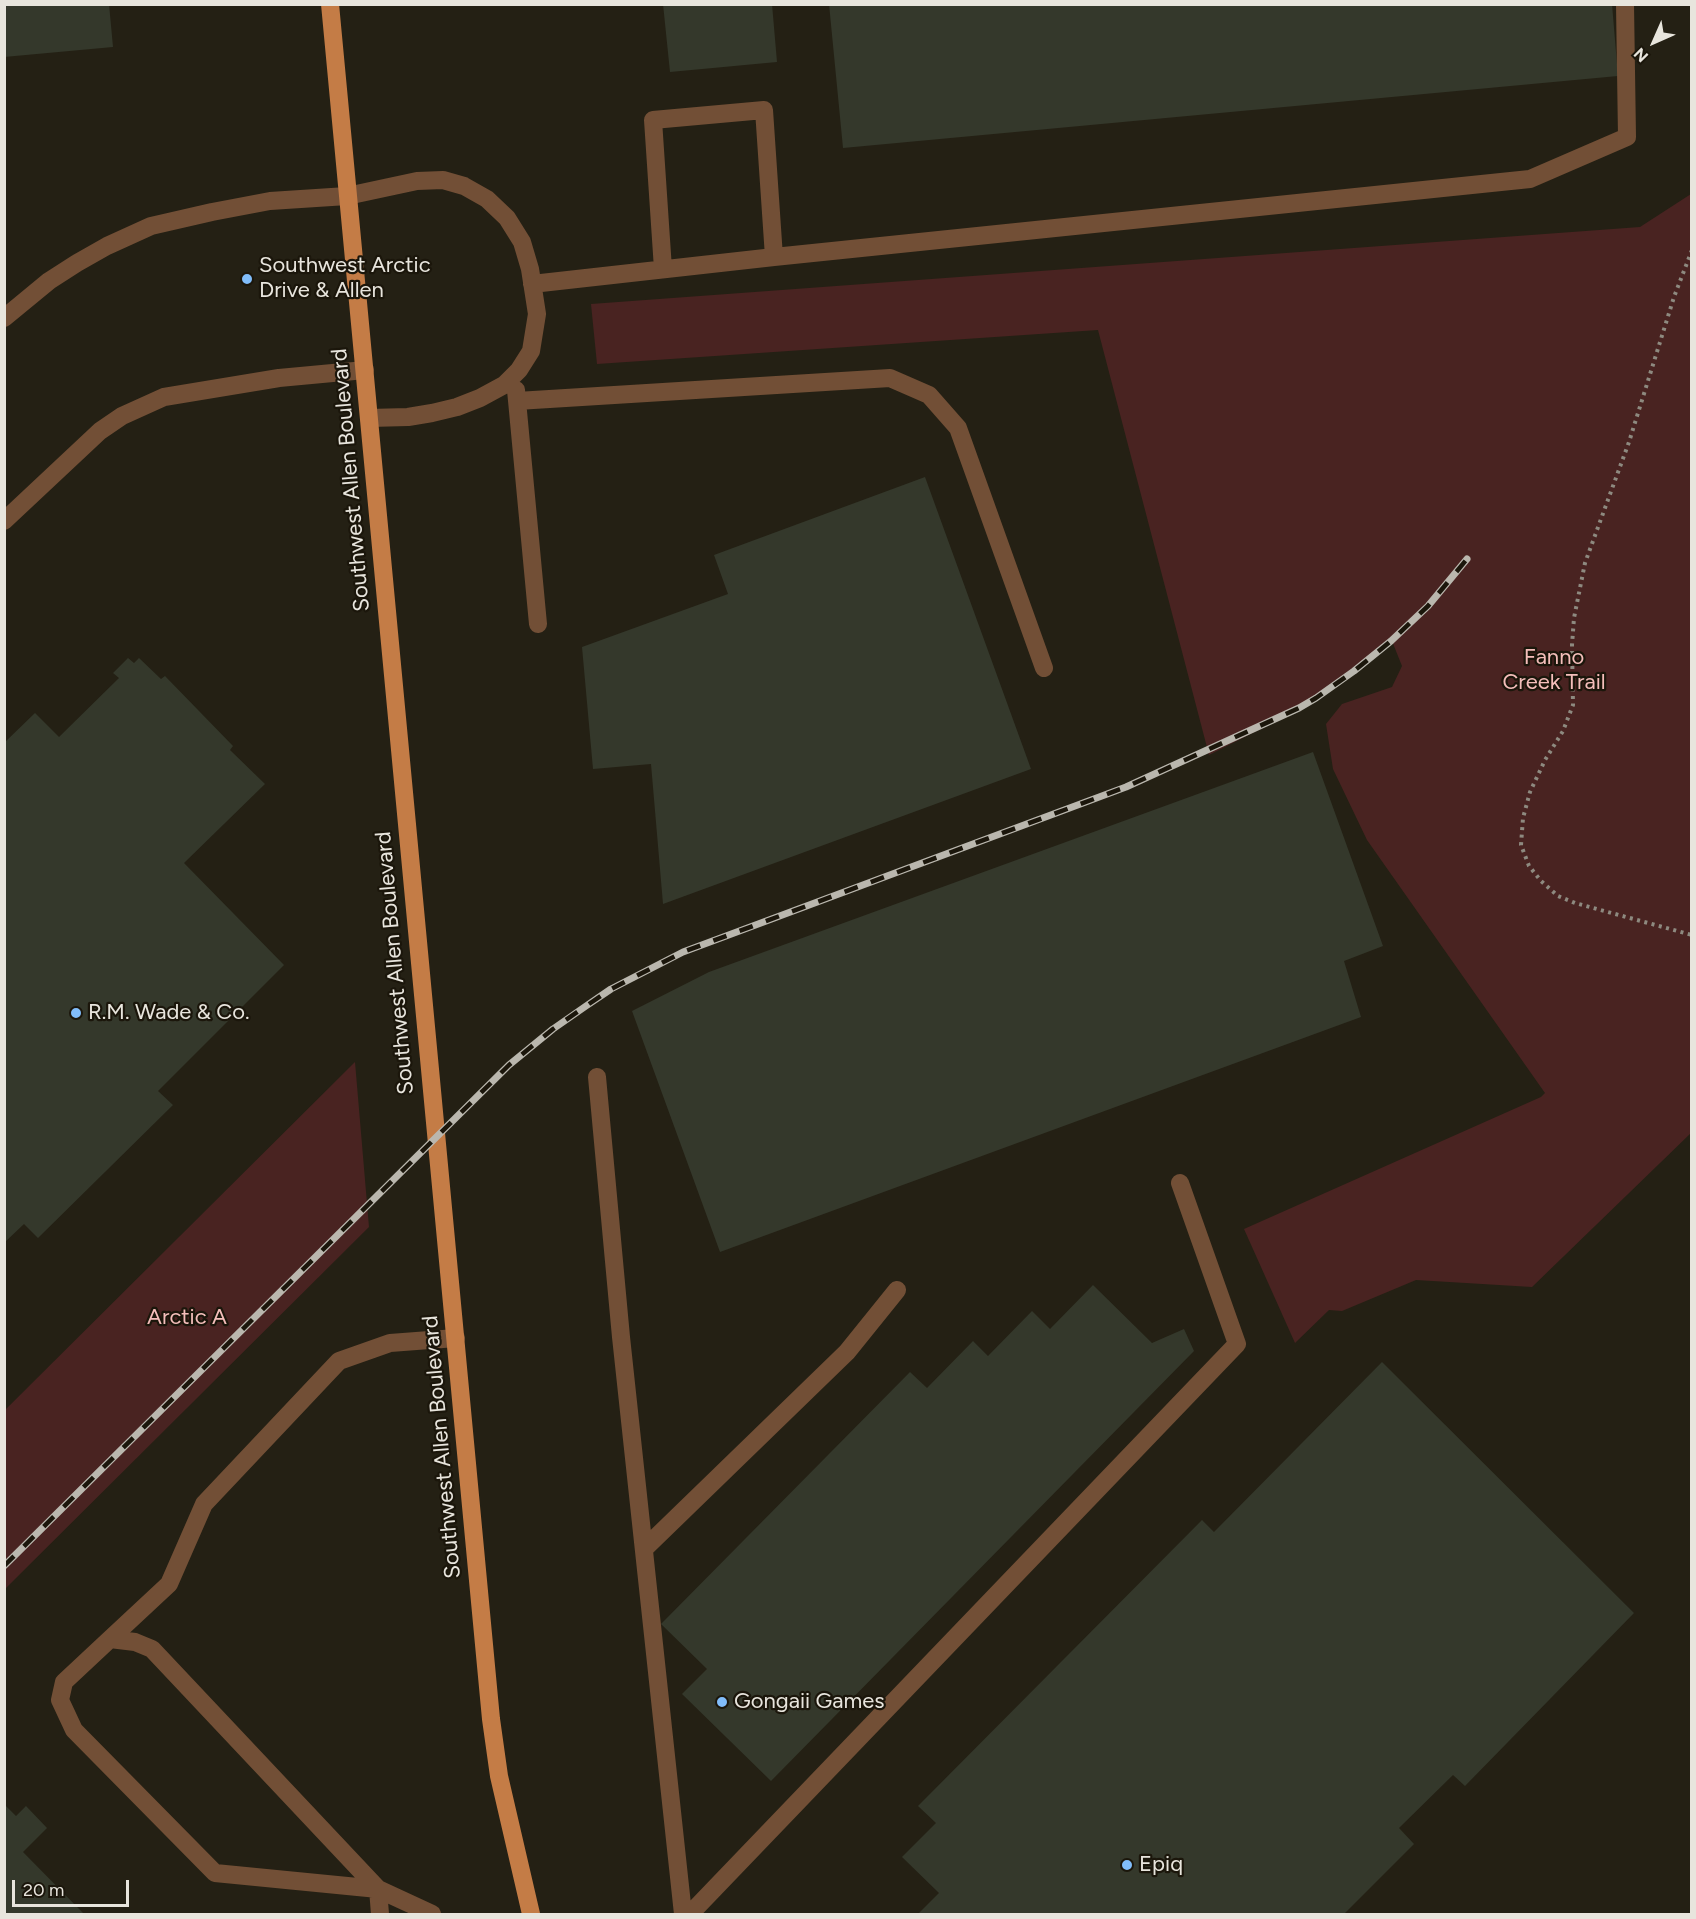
<!DOCTYPE html>
<html>
<head>
<meta charset="utf-8">
<style>
	body { margin:0 }
	#map { position:relative; width:1696px; height:1919px; overflow:hidden; background:#242014; font-family:Figtree,sans-serif }
	canvas { display:block }
	.frame { position:absolute; inset:0; border:6px solid #e8e5dd; pointer-events:none }
	.north { position:absolute; left:1624px; top:12px; width:60px; height:60px; -webkit-text-stroke:4px #1b160b; paint-order:stroke; rotate:225deg; font-size:16px; font-weight:700; line-height:24px; text-align:center; color:#e8e5dd }
	.north::after { content:''; display:block; margin:auto; width:21px; height:27px; background:#e8e5dd; clip-path:polygon(50% 0,100% 100%,50% 72%,0 100%) }
	.scale { position:absolute; left:12px; top:1880px; width:117px; height:27px; box-sizing:border-box; border:3px solid #e8e5dd; border-top:0; padding-left:8px; font-size:18px; line-height:21px; white-space:nowrap; color:#e8e5dd; -webkit-text-stroke:4px #1b160b; paint-order:stroke }
</style>
</head>
<body>
<div id="map">
<canvas width="1696" height="1919"></canvas>
<div class="frame"></div>
<div class="north">N</div>
<div class="scale">20 m</div>
</div>
<script>
const g = document.querySelector('canvas').getContext('2d');
g.lineJoin = 'round';
function fillPath(path, color) { g.fillStyle = color; g.fill(path, 'evenodd'); }
const shape = rows => new Path2D(rows.map(r => 'M' + r).join(''));
function trace(path, color, width, dash) { g.strokeStyle = color; g.lineWidth = width; g.lineCap = dash ? 'butt' : 'round'; g.setLineDash(dash || []); g.stroke(path); }
function label(font, color, halo, rows, align = 'center') {
  g.font = font + ' Figtree,sans-serif'; g.lineWidth = 4.5; g.setLineDash([]); g.textBaseline = 'middle'; g.strokeStyle = halo; g.fillStyle = color; for (const [text, x, y, turn = 0] of rows) {
    g.save(); g.translate(x, y); g.rotate((+turn || 0) * Math.PI / 180); g.textAlign = isNaN(turn) ? turn : align; if (halo) g.strokeText(text, 0, 0); g.fillText(text, 0, 0); g.restore();
  }
}
const green = shape([
	[1691,194,1691,1133,1532,1287,1416,1280,1342,1311,1329,1310,1295,1343,1244,1229,1541,1097,1545,1093,1367,840,1333,769,1326,724,1342,704,1392,687,1402,666,1392,641,1316,698,1290,714,1209,755,1098,330,597,364,591,304,1640,227],
	[355,1062,369,1227,5,1589,5,1410]
]);
const building = shape([
	[4,4,109,4,113,47,4,57],
	[663,4,772,4,777,62,670,72],
	[829,4,1612,4,1618,76,843,148],
	[925,477,1031,769,663,904,651,764,593,769,582,647,728,594,714,555],
	[128,658,134,663,139,658,161,679,165,676,233,746,230,750,265,784,184,863,284,965,158,1091,173,1105,38,1238,24,1224,4,1243,4,743,35,713,59,737,119,678,113,673],
	[1313,752,1383,946,1344,961,1361,1017,720,1252,632,1011,709,972],
	[1093,1285,1152,1343,1184,1329,1194,1351,771,1781,682,1694,707,1669,661,1624,910,1372,927,1388,973,1341,988,1356,1032,1311,1050,1329],
	[1382,1362,1634,1613,1465,1786,1453,1775,1399,1828,1414,1844,1344,1914,918,1914,939,1893,902,1857,936,1823,918,1806,1202,1520,1214,1532],
	[4,1804,16,1816,26,1806,47,1828,23,1852,84,1914,4,1914]
]);
const path = shape([
	[1692,250,1674,297,1629,442,1585,563,1574,618,1572,645,1573,705,1563,731,1545,760,1530,792,1523,818,1521,845,1529,866,1541,881,1558,896,1575,903,1692,935]
]);
const minor = shape([
	[774,257,1530,179,1627,137,1625,4],
	[532,284,774,257,764,110,653,120,663,269],
	[4,318,49,281,77,263,107,246,151,226,212,212,270,201,347,196,417,181,443,180,464,186,487,199,507,218,522,242,530,269,537,314,531,351,519,370,504,385,480,398,457,407,432,413,408,417,369,418],
	[516,390,538,624],
	[517,401,890,378,929,395,958,428,1044,668],
	[4,521,100,431,122,416,164,397,279,378,365,370],
	[597,1077,621,1337,683,1914],
	[644,1549,847,1352,897,1290],
	[110,1639,169,1584,204,1504,339,1361,390,1343,456,1338],
	[380,1914,378,1889,152,1649,135,1642,110,1639,64,1682,60,1700,74,1730,215,1873,378,1889,432,1914],
	[690,1914,1237,1344,1180,1183]
]);
const major = shape([
	[330,4,491,1719,499,1776,531,1914]
]);
const rail = shape([
	[4,1566,509,1065,553,1029,586,1006,611,989,683,952,1126,787,1299,708,1316,698,1354,671,1391,641,1428,606,1467,559]
]);
const markers = [
	[247,279,6,"#81bdfa"],
	[76,1013,6,"#81bdfa"],
	[722,1702,6,"#81bdfa"],
	[1127,1865,6,"#81bdfa"]
];
const poiNames = [
	["Southwest Arctic",259,266],
	["Drive & Allen",259,291],
	["R.M. Wade & Co.",88,1013],
	["Gongaii Games",734,1702],
	["Epiq",1139,1865]
];
const streetNames = [
	["Southwest Allen Boulevard",351,480,-95],
	["Southwest Allen Boulevard",395,963,-95],
	["Southwest Allen Boulevard",442,1447,-95]
];
const parkNames = [
	["Fanno",1554,658],
	["Creek Trail",1554,683],
	["Arctic A",187,1318]
];
fillPath(green, '#492321');
fillPath(building, '#34382b');
trace(path, '#8e8a80', 4, [3, 4.5]);
trace(minor, '#724f36', 18);
trace(major, '#c47c46', 18);
trace(rail, '#bab7ae', 7);
trace(rail, '#1b160b', 4.5, [14]);
for (const [x, y, r, color] of markers) { const dot = new Path2D(); dot.arc(x, y, r, 0, 2 * Math.PI); g.fillStyle = color; g.fill(dot); trace(dot, '#1b160b', 2); }
label('22px', '#e8e5dd', '#1b160b', poiNames, 'left');
label('22px', '#e8e5dd', '#1b160b', streetNames);
label('22px', '#f4beba', '#1b160b', parkNames);
</script>
</body>
</html>
